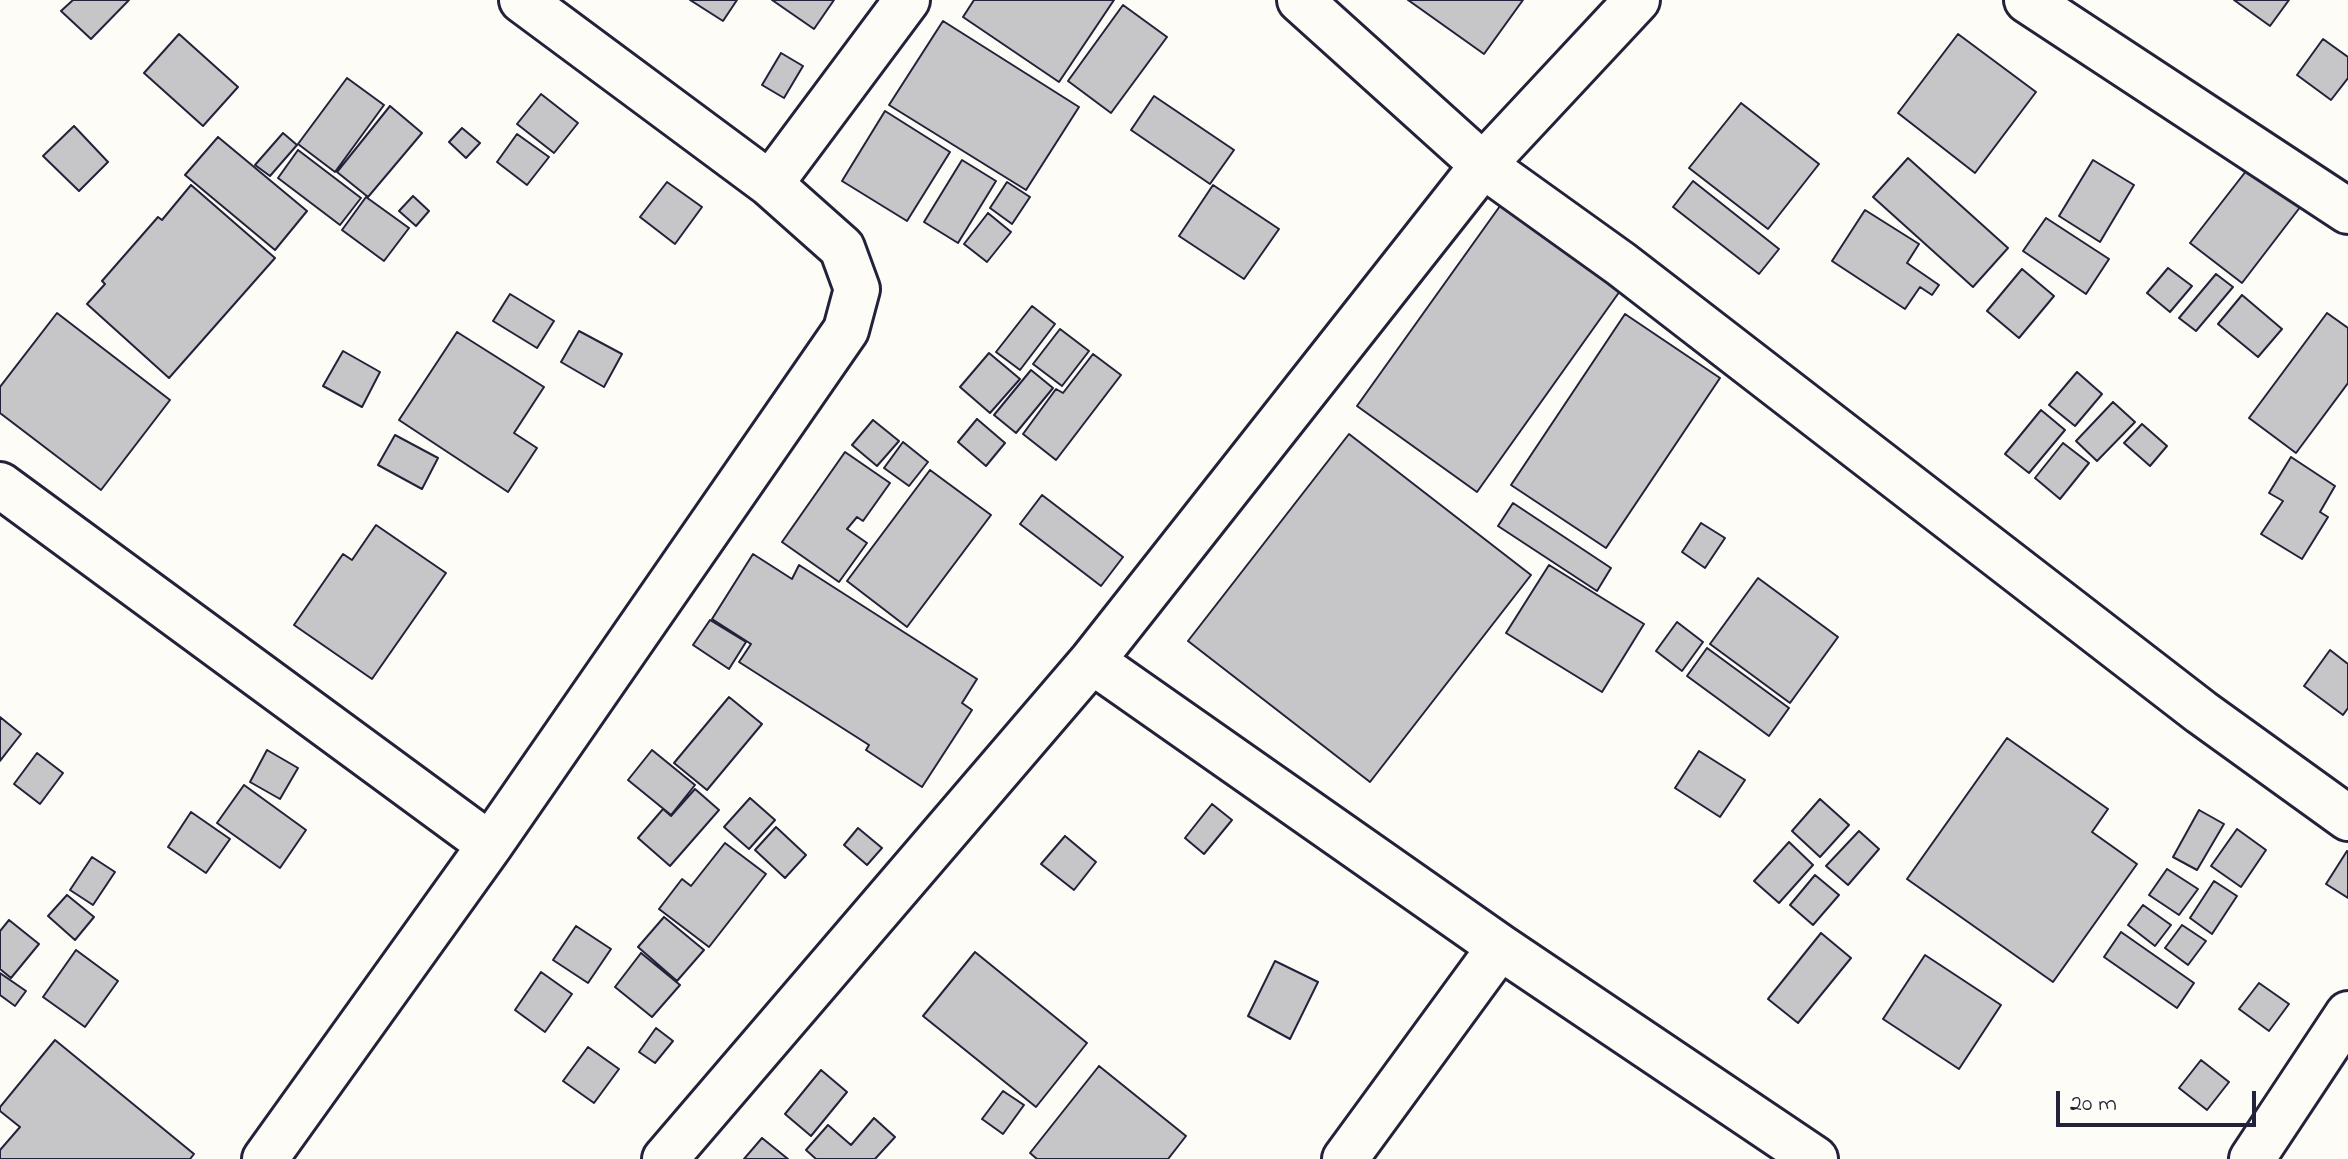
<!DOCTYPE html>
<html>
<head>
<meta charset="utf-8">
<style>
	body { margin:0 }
	#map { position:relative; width:2348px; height:1159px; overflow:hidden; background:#fdfcf7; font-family:"Indie Flower",sans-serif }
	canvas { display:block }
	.scale { position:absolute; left:2056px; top:1091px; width:200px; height:36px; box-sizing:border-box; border:4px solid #22223b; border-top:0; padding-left:10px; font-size:24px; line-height:28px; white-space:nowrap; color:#22223b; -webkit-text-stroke:6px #fdfcf7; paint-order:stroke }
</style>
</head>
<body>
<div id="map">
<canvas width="2348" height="1159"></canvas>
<div class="scale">20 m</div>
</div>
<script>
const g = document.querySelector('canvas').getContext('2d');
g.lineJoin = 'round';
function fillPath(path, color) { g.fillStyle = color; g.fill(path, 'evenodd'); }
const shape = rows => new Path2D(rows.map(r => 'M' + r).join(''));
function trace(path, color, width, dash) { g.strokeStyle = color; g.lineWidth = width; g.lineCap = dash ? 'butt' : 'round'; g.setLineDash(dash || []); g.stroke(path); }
const building = shape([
	[73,0,129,0,91,39,61,11,73,0],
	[690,0,737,0,723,21,690,0],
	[772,0,834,0,814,29,772,0],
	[974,0,1114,0,1059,82,963,17,974,0],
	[1408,0,1523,0,1484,54,1408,0],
	[2234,0,2289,0,2270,26,2234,0],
	[1123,5,1167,37,1111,113,1068,81,1123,5],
	[943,21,1079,107,1026,190,889,105,943,21],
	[179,34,238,87,203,126,144,73,179,34],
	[1958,34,2036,92,1975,173,1898,113,1958,34],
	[2323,39,2348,57,2348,78,2331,100,2297,75,2323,39],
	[781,53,803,66,784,98,762,85,781,53],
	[347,78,384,105,335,172,298,144,347,78],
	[541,94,578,123,554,153,517,124,541,94],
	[1154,96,1234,150,1210,184,1131,130,1154,96],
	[1741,103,1819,164,1768,229,1689,168,1741,103],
	[390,106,422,133,368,197,337,172,390,106],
	[885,111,950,152,907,221,842,181,885,111],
	[74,126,108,162,79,191,43,156,74,126],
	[462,128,480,143,466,158,449,142,462,128],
	[283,133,297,145,270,176,255,165,283,133],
	[517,134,549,157,527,185,497,162,517,134],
	[218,137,307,211,275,250,185,175,218,137],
	[298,150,361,198,340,225,278,178,298,150],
	[1908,158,2008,248,1973,287,1873,197,1908,158],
	[962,160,996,181,958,243,924,222,962,160],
	[2093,160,2134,185,2100,242,2059,216,2093,160],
	[2250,166,2301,206,2242,283,2190,243,2250,166],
	[1693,181,1779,249,1759,274,1673,207,1693,181],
	[667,182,702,207,675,244,640,217,667,182],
	[1007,182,1030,197,1012,224,990,208,1007,182],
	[191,185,275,258,169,378,87,304,105,284,102,281,158,217,162,220,191,185],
	[1213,185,1279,229,1244,279,1179,236,1213,185],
	[413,196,429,211,416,226,399,211,413,196],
	[366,197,409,228,384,261,342,230,366,197],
	[1505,199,1625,284,1477,492,1357,406,1505,199],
	[1865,210,1919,244,1907,263,1939,285,1932,295,1920,287,1905,309,1832,261,1865,210],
	[988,213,1011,232,987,262,964,244,988,213],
	[2046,218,2109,259,2086,294,2023,251,2046,218],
	[2168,268,2192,286,2170,312,2147,293,2168,268],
	[2022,269,2054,296,2019,338,1987,311,2022,269],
	[2216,274,2233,287,2196,331,2179,318,2216,274],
	[510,294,554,321,537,348,493,321,510,294],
	[2242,295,2282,329,2258,357,2218,324,2242,295],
	[1032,306,1055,324,1020,370,996,352,1032,306],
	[57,313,170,400,101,490,0,413,0,387,57,313],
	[2327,313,2348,328,2348,383,2296,453,2249,418,2327,313],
	[1625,314,1720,378,1606,548,1511,485,1625,314],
	[1060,329,1089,351,1062,386,1033,364,1060,329],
	[579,331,622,354,604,387,561,362,579,331],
	[457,332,544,387,514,433,537,448,508,492,399,420,457,332],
	[343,351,380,372,362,407,323,386,343,351],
	[989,353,1020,379,990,413,960,387,989,353],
	[1093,354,1121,375,1056,460,1023,434,1056,389,1063,393,1093,354],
	[1031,370,1053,388,1016,433,994,415,1031,370],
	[2077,372,2102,394,2075,426,2049,405,2077,372],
	[2113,402,2135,422,2097,461,2076,441,2113,402],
	[2041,410,2065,430,2029,473,2005,454,2041,410],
	[977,419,1005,443,986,466,958,442,977,419],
	[873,420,899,441,877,466,852,445,873,420],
	[2142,424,2167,446,2150,466,2124,443,2142,424],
	[1349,434,1531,575,1370,782,1188,641,1349,434],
	[395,435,438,458,422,489,378,465,395,435],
	[903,442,928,462,909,486,884,468,903,442],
	[2063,443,2089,463,2060,499,2035,478,2063,443],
	[845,452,890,483,863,521,857,517,847,529,867,543,839,582,782,542,845,452],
	[2291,457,2335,486,2320,512,2328,517,2302,559,2261,534,2283,501,2269,493,2291,457],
	[930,470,991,515,907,627,847,581,930,470],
	[1042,495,1123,557,1101,586,1020,524,1042,495],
	[1513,503,1611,568,1597,591,1498,526,1513,503],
	[1701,523,1725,538,1705,568,1682,552,1701,523],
	[376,525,446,573,372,679,294,625,343,554,352,560,376,525],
	[753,554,792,579,799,565,977,679,962,703,972,710,922,787,866,750,869,745,739,662,751,644,712,619,753,554],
	[1549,565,1644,624,1602,692,1506,633,1549,565],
	[1758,578,1838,637,1790,703,1710,644,1758,578],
	[710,620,746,642,729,669,693,645,710,620],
	[1677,622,1703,642,1682,671,1656,651,1677,622],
	[1707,648,1789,708,1769,736,1687,676,1707,648],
	[2330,650,2348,664,2348,708,2343,715,2304,686,2330,650],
	[729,697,762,724,707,790,674,763,729,697],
	[0,717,21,734,0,761,0,717],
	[2007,738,2108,809,2092,832,2137,864,2053,982,1907,879,2007,738],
	[267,750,298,768,280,799,250,782,267,750],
	[652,750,695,785,671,815,628,780,652,750],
	[1699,751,1745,780,1720,817,1675,788,1699,751],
	[37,753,63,773,40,804,14,784,37,753],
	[244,785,306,830,280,868,217,823,244,785],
	[695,789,719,810,670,866,638,838,663,809,671,816,695,789],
	[750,798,775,820,749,849,724,827,750,798],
	[1820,799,1849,825,1820,857,1792,831,1820,799],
	[1212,804,1232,820,1204,854,1185,838,1212,804],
	[2199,810,2224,824,2197,870,2173,857,2199,810],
	[191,812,230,839,206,873,168,847,191,812],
	[776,827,806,855,785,878,755,850,776,827],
	[858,828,882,848,867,865,844,845,858,828],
	[2237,829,2266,850,2241,887,2211,866,2237,829],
	[1859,831,1879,849,1848,885,1826,866,1859,831],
	[1065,836,1096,862,1074,890,1041,864,1065,836],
	[1789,842,1813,865,1779,903,1754,881,1789,842],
	[725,843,766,874,709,947,659,909,682,879,691,886,725,843],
	[2347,851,2348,852,2348,898,2326,884,2347,851],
	[92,857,115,872,93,905,70,890,92,857],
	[2167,869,2198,889,2179,915,2149,895,2167,869],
	[1815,875,1839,895,1813,925,1790,905,1815,875],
	[2214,881,2237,896,2212,934,2190,918,2214,881],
	[67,895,94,917,75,940,48,916,67,895],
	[2143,905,2171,925,2155,946,2128,925,2143,905],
	[664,917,704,950,677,981,638,947,664,917],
	[9,920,39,944,11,978,0,969,0,931,9,920],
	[2182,925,2206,941,2188,965,2165,948,2182,925],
	[576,926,611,949,588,983,553,960,576,926],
	[2121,932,2194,983,2177,1008,2104,957,2121,932],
	[1821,933,1851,958,1798,1023,1768,999,1821,933],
	[76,950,118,981,85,1027,43,997,76,950],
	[975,952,1087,1043,1036,1107,923,1016,975,952],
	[641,953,680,985,652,1017,615,987,641,953],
	[1925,955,2001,1005,1959,1069,1883,1019,1925,955],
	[1275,961,1318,982,1290,1039,1248,1016,1275,961],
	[541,972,572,994,545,1032,515,1010,541,972],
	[0,973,26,991,15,1006,0,995,0,973],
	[2259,983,2289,1004,2269,1031,2239,1009,2259,983],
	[656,1028,673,1041,655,1063,639,1052,656,1028],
	[55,1040,194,1154,190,1159,0,1159,0,1150,20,1127,0,1111,0,1107,55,1040],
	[588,1047,619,1069,594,1103,563,1081,588,1047],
	[2201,1060,2229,1082,2207,1110,2179,1088,2201,1060],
	[1099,1066,1186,1136,1168,1159,1037,1159,1030,1153,1099,1066],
	[821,1070,847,1092,811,1136,785,1114,821,1070],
	[1003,1091,1024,1105,1003,1134,982,1119,1003,1091],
	[874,1118,895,1137,875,1159,816,1159,806,1150,828,1125,851,1145,874,1118],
	[762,1138,788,1159,744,1159,762,1138]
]);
const minor = shape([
	[1300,0,1483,165,1621,264,2201,712,2348,818],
	[2027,0,2348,211],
	[770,184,907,0],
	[0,485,490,845],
	[1092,661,1500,947,1815,1159],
	[265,1159,490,845,846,330,857,289,842,248,770,184,522,0],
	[665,1159,1092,661,1483,165,1637,0],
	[1345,1159,1500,947],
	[2252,1159,2348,1014]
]);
fillPath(building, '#c6c6c8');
trace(building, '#22223b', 2);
trace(minor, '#22223b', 50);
trace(minor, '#fdfcf7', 44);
</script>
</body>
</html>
